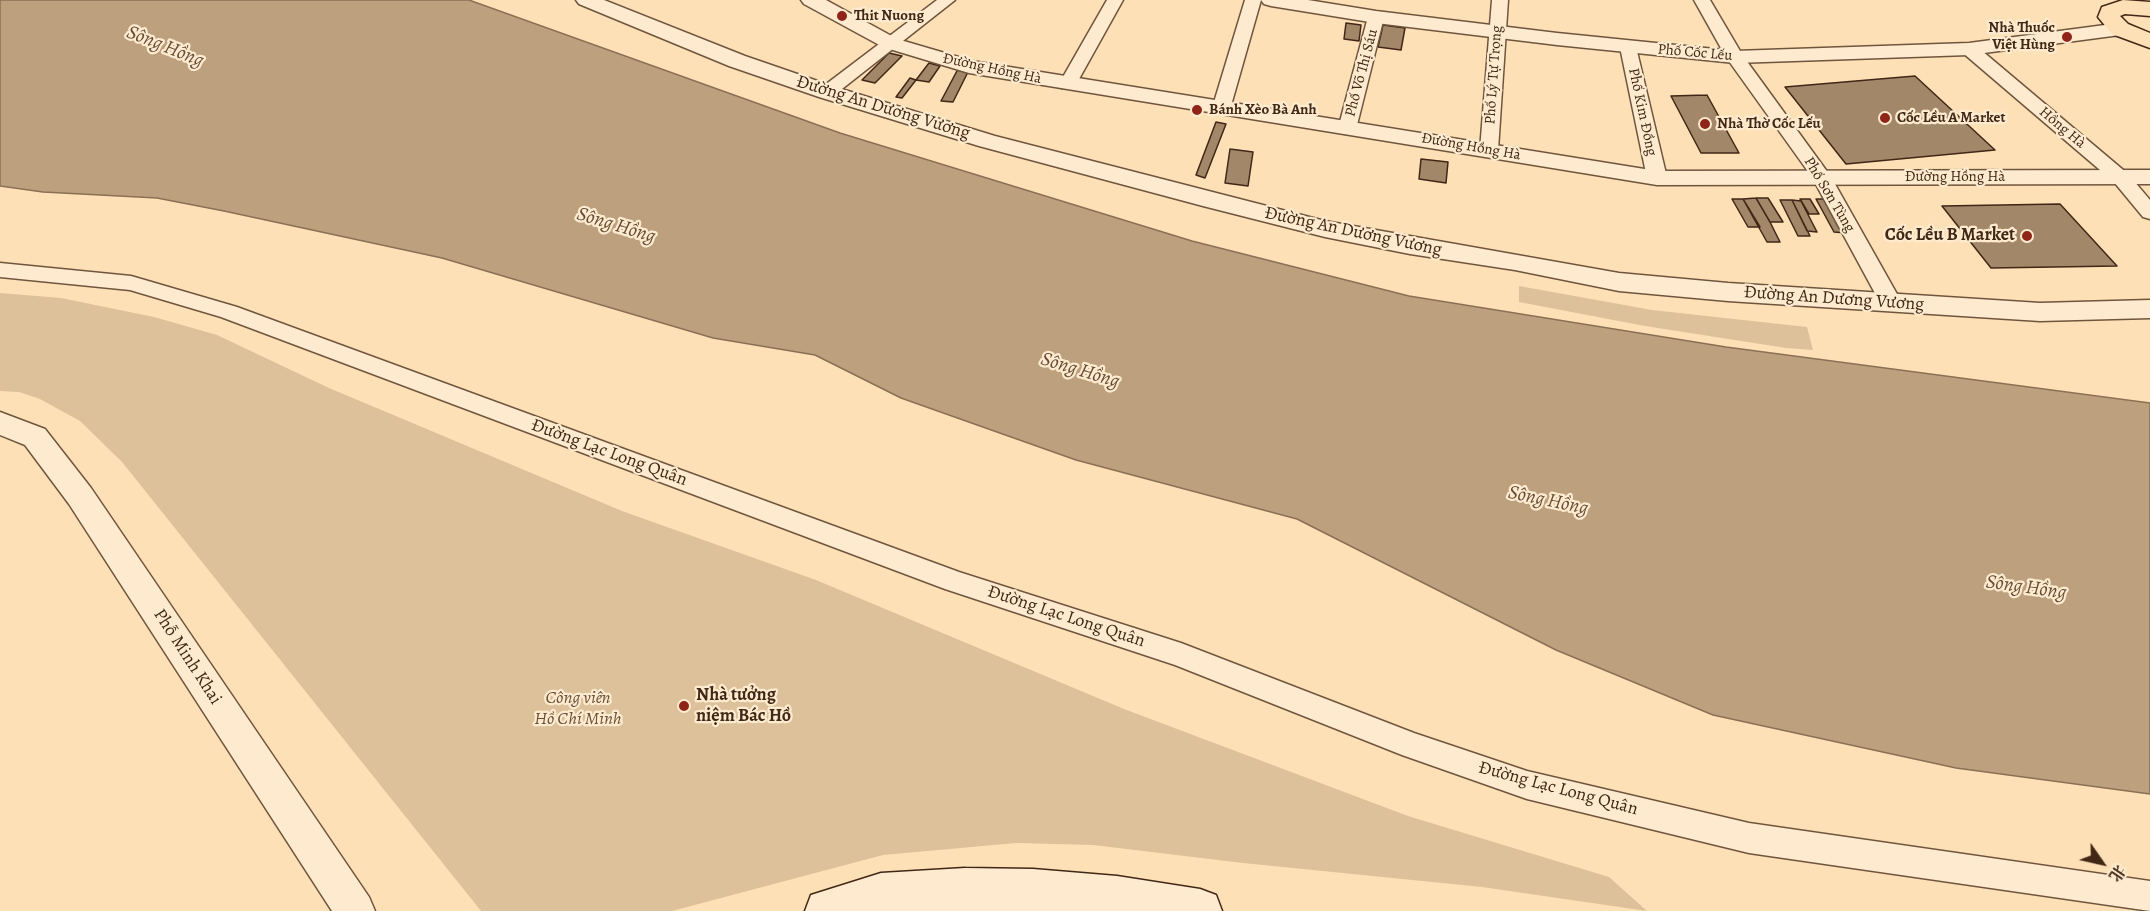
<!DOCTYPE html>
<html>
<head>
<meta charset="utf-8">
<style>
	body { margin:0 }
	#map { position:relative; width:2150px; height:911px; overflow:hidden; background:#fde0b5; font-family:Alegreya,"Noto Serif SC",serif }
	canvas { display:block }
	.north { position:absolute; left:2072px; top:833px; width:60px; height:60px; -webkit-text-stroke:4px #feebcf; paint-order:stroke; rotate:124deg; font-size:16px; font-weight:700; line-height:24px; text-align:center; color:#412716 }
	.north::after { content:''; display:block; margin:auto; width:21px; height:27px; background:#412716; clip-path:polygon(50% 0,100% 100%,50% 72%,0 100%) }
</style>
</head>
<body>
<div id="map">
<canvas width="2150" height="911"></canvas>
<div class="north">北</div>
</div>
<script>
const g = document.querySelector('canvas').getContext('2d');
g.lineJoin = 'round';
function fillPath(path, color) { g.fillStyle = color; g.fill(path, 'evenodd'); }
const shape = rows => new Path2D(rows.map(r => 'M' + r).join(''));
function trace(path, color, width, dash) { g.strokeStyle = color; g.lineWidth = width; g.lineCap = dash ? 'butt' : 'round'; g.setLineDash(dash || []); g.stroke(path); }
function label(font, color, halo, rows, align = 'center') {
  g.font = font + ' Alegreya,serif'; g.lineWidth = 4.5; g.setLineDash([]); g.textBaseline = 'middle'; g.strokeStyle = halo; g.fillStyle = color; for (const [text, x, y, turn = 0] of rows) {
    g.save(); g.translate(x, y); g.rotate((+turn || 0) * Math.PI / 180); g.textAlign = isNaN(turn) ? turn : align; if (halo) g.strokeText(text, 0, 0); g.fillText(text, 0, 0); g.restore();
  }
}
const green = shape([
	[1519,286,1652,310,1807,327,1813,350,1786,348,1645,326,1519,302],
	[0,293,61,298,154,317,217,335,329,388,622,511,816,580,1124,709,1408,816,1609,877,1647,911,1482,887,1243,863,1093,845,1016,843,883,855,672,911,481,911,122,462,80,421,40,399,19,392,0,391]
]);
const water = shape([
	[0,0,469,0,840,133,1192,241,1409,296,1726,347,2150,403,2150,794,1956,768,1713,715,1556,650,1297,519,1076,460,901,398,815,355,713,338,442,258,224,211,157,198,43,192,0,186,0,0]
]);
const building = shape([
	[1346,23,1361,25,1359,41,1344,39,1346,23],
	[1383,25,1405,28,1401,50,1378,47,1383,25],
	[889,53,902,56,875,83,862,80,889,53],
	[929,63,940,66,929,82,916,80,929,63],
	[958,69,969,70,953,102,941,101,958,69],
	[1915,76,1995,150,1846,164,1785,87,1915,76],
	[910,78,916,80,902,98,896,97,910,78],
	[1707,95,1739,153,1701,153,1671,96,1707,95],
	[1216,122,1226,124,1205,178,1196,175,1216,122],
	[1230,149,1253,152,1248,186,1225,183,1230,149],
	[1421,159,1448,162,1446,183,1419,179,1421,159],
	[1756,198,1768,198,1783,222,1770,222,1756,198],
	[1756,198,1770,222,1780,242,1767,242,1743,199,1756,198],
	[1732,199,1743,199,1760,227,1748,227,1732,199],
	[1800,199,1810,199,1819,214,1809,214,1800,199],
	[1816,199,1828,199,1846,233,1834,232,1816,199],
	[1780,200,1792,200,1810,236,1798,236,1780,200],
	[1792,200,1801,201,1817,232,1807,231,1792,200],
	[2060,204,2117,266,1991,268,1942,206,2060,204]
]);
const minor = shape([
	[937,0,955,0,833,96,821,96,818,92,821,88,937,0],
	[1107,0,1123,0,1074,88,1062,88,1059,84,1107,0],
	[1245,0,1261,0,1230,109,1227,113,1221,114,1215,113,1212,109,1245,0],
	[1492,0,1508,0,1498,150,1496,154,1489,156,1482,154,1480,150,1492,0],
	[1694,0,1710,0,1743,56,1831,177,1902,303,1899,308,1891,310,1883,308,1812,177,1726,57,1694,0],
	[1376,12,1384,17,1356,129,1353,133,1347,134,1341,133,1338,129,1368,17,1376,12],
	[1628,42,1636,47,1667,178,1664,182,1657,184,1650,182,1647,178,1620,47,1628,42],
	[1969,44,1975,45,2128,174,2150,200,2150,219,2143,217,2114,182,1963,53,1961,49,1963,45,1969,44],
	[0,263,131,276,237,307,959,572,1181,643,1414,733,1527,771,1749,823,2150,881,2150,911,1749,853,1527,799,1402,755,1175,665,945,589,221,317,130,290,0,277,0,263]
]);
const tertiary = shape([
	[576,0,604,0,745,56,835,87,995,136,1325,221,1619,273,1728,283,2040,303,2150,300,2150,318,2040,321,1728,301,1619,291,1515,270,1410,254,1325,237,1203,206,979,146,819,97,729,66,579,4,576,0],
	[801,0,826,0,897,39,972,61,1657,171,2150,170,2150,184,1657,185,969,73,883,47,804,4,801,0],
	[1261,0,1308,0,1376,11,1557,33,1735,51,1969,43,2120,23,2127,25,2130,29,2127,33,2120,35,1969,55,1735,63,1557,45,1376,23,1271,6,1264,4,1261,0],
	[0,412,45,429,91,488,369,897,375,911,332,911,69,504,25,445,0,435,0,412]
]);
const secondary = shape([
	[965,868,1033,869,1117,876,1200,889,1216,895,1222,911,805,911,811,895,881,873,965,868]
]);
const primary = shape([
	[2123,0,2150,2,2150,16,2125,14,2120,16,2128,24,2150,33,2150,48,2112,34,2098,17,2102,7,2123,0]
]);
const markers = [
	[842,16,6,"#8f2418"],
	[2067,37,6,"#8f2418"],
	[1197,110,6,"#8f2418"],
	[1885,118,6,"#8f2418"],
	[1705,124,6,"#8f2418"],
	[2027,236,6,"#8f2418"],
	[684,706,6,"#8f2418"]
];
const farPoinames = [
	["Thit Nuong",854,16],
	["Nhà Thuốc",2055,28,"right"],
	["Việt Hùng",2055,45,"right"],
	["Bánh Xèo Bà Anh",1209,110],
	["Cốc Lều A Market",1897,118],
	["Nhà Thờ Cốc Lếu",1717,124]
];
const farStreetnames = [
	["Phố Cốc Lếu",1695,53,5],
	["Đường Hồng Hà",992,69,12],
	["Phố Võ Thị Sáu",1362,73,-75],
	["Phố Lý Tự Trọng",1494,75,-86],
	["Phố Kim Đồng",1642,112,78],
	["Hồng Hà",2062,128,40],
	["Đường Hồng Hà",1471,147,10],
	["Đường Hồng Hà",1955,177],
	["Phố Sơn Tùng",1829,195,59]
];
const streetNames = [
	["Đường An Dương Vương",883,108,17],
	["Đường An Dương Vương",1353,232,12],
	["Đường An Dương Vương",1834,299,4],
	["Đường Lạc Long Quân",609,453,20],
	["Đường Lạc Long Quân",1066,617,18],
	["Phỗ Minh Khai",187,657,57],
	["Đường Lạc Long Quân",1558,789,15]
];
const poiNames = [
	["Cốc Lều B Market",2015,236],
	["Nhà tưởng",696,696,"left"],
	["niệm Bác Hồ",696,717,"left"]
];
const parkNames = [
	["Công viên",578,699],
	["Hồ Chí Minh",578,720]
];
const waterNames = [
	["Sông Hồng",165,47,22],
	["Sông Hồng",616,226,17],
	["Sông Hồng",1080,371,17],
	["Sông Hồng",1548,501,12],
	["Sông Hồng",2026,588,8]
];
fillPath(green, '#ddc19a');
fillPath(water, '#bda17f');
trace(water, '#8b7055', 1.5);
fillPath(building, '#a38769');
trace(building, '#412716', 1.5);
trace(minor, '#70553e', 3);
trace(tertiary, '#70553e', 3);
trace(secondary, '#412716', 3);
trace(primary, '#412716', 3);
fillPath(minor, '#feebcf');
fillPath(tertiary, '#feebcf');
fillPath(secondary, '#feebcf');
fillPath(primary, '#fde0b5');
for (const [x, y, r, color] of markers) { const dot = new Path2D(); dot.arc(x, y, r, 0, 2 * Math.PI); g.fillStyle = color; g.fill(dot); trace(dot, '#feebcf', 2); }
label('bold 15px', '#412716', '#feebcf', farPoinames, 'left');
label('15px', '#412716', '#feebcf', farStreetnames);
label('18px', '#412716', '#feebcf', streetNames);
label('bold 18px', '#412716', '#feebcf', poiNames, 'right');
label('italic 18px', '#684e37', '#feebcf', parkNames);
label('italic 20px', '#664c36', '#feebcf', waterNames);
</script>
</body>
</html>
